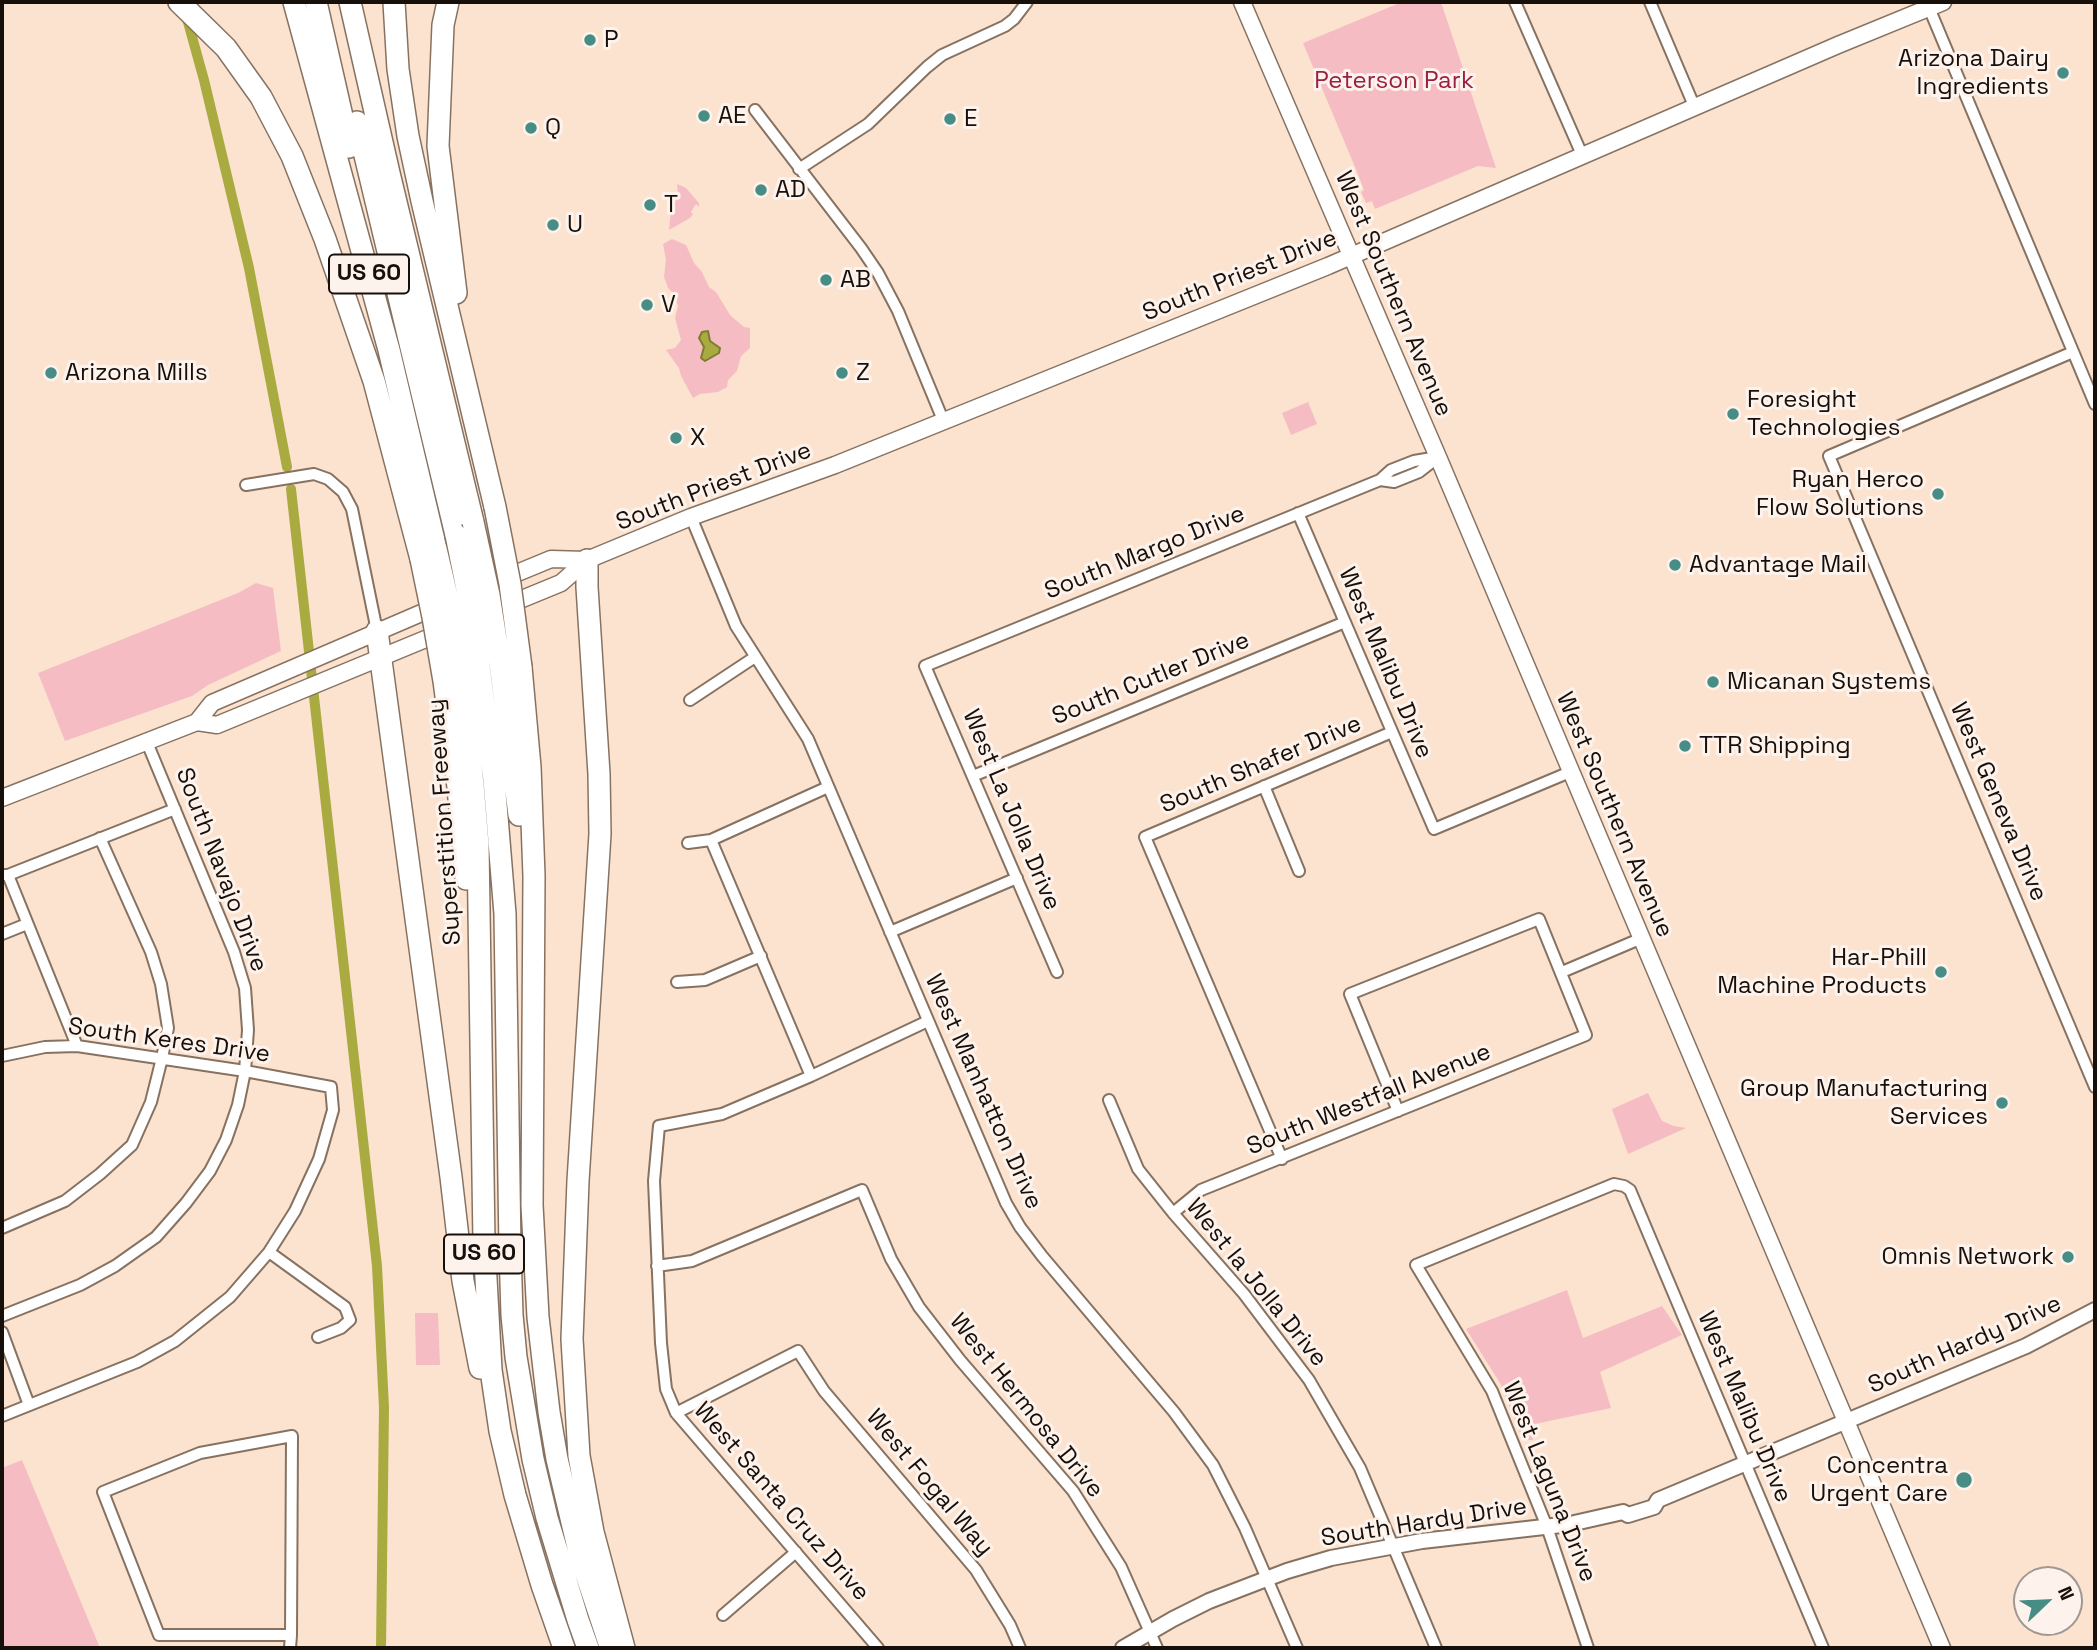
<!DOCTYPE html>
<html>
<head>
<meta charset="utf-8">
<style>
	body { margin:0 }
	#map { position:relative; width:2097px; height:1650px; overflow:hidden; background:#fbe3d0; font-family:"Space Grotesk",sans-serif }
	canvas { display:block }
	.frame { position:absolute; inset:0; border:4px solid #170f09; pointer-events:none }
	.north { position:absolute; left:2013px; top:1566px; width:70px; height:70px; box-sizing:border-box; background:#fdf3ec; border:2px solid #a19891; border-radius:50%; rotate:67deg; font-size:19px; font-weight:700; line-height:28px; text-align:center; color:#170f09 }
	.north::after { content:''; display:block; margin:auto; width:24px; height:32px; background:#478d85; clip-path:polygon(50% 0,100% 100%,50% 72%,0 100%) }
</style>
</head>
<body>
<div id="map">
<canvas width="2097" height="1650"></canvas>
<div class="frame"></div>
<div class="north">N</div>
</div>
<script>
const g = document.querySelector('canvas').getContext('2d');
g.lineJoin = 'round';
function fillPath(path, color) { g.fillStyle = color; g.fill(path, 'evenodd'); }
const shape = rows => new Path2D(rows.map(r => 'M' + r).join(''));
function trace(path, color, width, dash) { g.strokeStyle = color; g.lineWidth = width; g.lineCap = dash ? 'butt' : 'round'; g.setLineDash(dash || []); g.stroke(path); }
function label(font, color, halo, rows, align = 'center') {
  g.font = font + ' "Space Grotesk",sans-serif'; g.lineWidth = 6; g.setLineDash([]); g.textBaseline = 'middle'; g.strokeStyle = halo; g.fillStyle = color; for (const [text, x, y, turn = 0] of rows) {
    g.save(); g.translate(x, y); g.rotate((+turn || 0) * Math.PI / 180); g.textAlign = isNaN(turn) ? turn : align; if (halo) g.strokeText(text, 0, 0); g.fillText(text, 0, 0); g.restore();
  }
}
const green = shape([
	[1402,2,1441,2,1496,168,1478,166,1375,209,1372,201,1366,203,1361,192,1364,190,1355,167,1303,43],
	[677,184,686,188,699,203,699,207,696,204,691,212,693,214,690,218,669,230,671,210,678,196],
	[672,239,686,245,694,263,702,272,709,287,716,292,730,315,744,327,750,328,750,348,741,356,737,371,728,380,727,387,718,392,700,394,693,398,681,376,679,368,666,350,675,348,681,340,675,318,678,306,674,294,668,288,664,277,666,260,663,244],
	[1308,402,1317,424,1291,435,1282,413],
	[256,583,273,588,281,651,208,685,192,696,65,741,38,673,238,593],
	[1648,1093,1662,1121,1674,1126,1686,1128,1628,1154,1612,1109],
	[1567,1290,1583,1338,1662,1306,1682,1335,1600,1372,1611,1408,1530,1425,1533,1440,1523,1440,1500,1383,1466,1329],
	[415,1313,438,1313,440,1365,416,1365],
	[22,1460,100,1648,2,1648,2,1468]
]);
const water = shape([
	[708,331,710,341,720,348,719,353,705,361,701,358,704,347,699,338,702,332,708,331]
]);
const canal = shape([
	[186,15,204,80,249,268,287,467],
	[291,489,377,1266,384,1408,381,1648]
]);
const minor = shape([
	[1515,2,1583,157],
	[1650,2,1695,108],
	[1927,3,2095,404],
	[755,110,861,248,878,273,898,311,943,420],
	[799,169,868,124,927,67,942,55,1005,26,1014,19,1027,2],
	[2073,352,1829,456,2095,1087],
	[1380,480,1394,482,1419,472,1437,458],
	[246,485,314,474,328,479,343,492,352,509,377,631],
	[1298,513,1434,829,1570,772],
	[691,517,736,626,808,739,1006,1203,1020,1227,1042,1256,1174,1412,1213,1465,1245,1528,1297,1648],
	[690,700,755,657],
	[973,776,1345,622],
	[1264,786,1299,871],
	[711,840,811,1076],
	[688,843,711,840,828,787],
	[2,875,8,875,175,809],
	[8,875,77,1046],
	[890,932,1017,878],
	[2,934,27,924],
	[1057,972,925,666,1380,480,1391,470,1414,461,1438,457],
	[1562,972,1642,938],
	[677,982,705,980,761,956],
	[2,1056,45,1047,77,1046,245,1071,331,1087,333,1110,319,1159,295,1211,269,1252,230,1297,175,1341,137,1362,2,1416],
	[1109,1100,1138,1169,1173,1213,1244,1294,1309,1380,1360,1468,1436,1648],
	[1282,1159,1145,837,1392,732],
	[1173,1213,1201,1190,1586,1035,1539,919,1350,994,1398,1111],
	[2,1228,65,1201,100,1174,132,1145,151,1102,162,1058,168,1028,161,984,151,952,100,838],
	[269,1252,345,1307,350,1320,341,1328,318,1337],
	[657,1266,692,1261,862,1190,891,1259,919,1307,960,1360,1073,1491,1121,1567,1157,1648],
	[2,1316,80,1285,115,1266,156,1237,186,1203,210,1171,226,1140,238,1105,245,1071,248,1030,245,988,234,952,146,740],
	[2,1332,29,1405],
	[676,1413,798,1351,824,1391,976,1570,1010,1625,1020,1648],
	[723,1615,796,1552],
	[290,1648,291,1635,292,1436,200,1453,103,1492,159,1635,291,1635],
	[878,1648,676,1413,666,1389,661,1343,654,1181,659,1126,722,1114,811,1076,928,1021],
	[1588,1648,1547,1527,1492,1391,1416,1265,1614,1184,1624,1186,1630,1190,1823,1648]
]);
const tertiary = shape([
	[1123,1648,1173,1619,1209,1601,1287,1571,1331,1558,1422,1541,1570,1524,1623,1512,1628,1515,1654,1507,1658,1500,2026,1346,2095,1310]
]);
const secondary = shape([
	[1242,2,1438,457,1942,1648],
	[476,590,551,559,587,560],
	[505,606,561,583,587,560,691,517,835,465,1328,266,1838,45,1943,2],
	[197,722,212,703,440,605],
	[2,798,197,722,217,725,445,631]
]);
const motorway = shape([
	[179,2,226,48,261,97,292,156,325,239,374,381,421,559],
	[294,2,389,350,436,549],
	[316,2,349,147],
	[350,2,389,173,473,522],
	[394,2,398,69,408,136,422,201,495,507],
	[448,2,443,25,438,146,456,293],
	[357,122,456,535],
	[587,560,587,587,599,774,600,834,578,1181,572,1339,579,1456,593,1532,624,1648],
	[377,631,451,1177,463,1281,480,1368],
	[521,667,530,767,534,876,532,1205,538,1317,549,1412,557,1459,580,1556,609,1643],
	[501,671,519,815],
	[480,674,494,780,505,914,510,1250,512,1315,516,1357,533,1459,547,1518,578,1620,588,1648],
	[461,678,473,784,478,844,484,1242,491,1370,500,1431,515,1495,542,1585,564,1648],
	[444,681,458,787,466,879]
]);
const motorwayBridge = shape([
	[495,507,510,584,521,667],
	[473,522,489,595,501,671],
	[456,535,470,604,480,674],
	[436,549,450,609,461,678],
	[421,559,433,617,444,681]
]);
const markers = [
	[590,40,7,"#478d85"],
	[2063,73,7,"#478d85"],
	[704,116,7,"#478d85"],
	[950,119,7,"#478d85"],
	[531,128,7,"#478d85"],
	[761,190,7,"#478d85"],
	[650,205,7,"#478d85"],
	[553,225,7,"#478d85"],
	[826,280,7,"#478d85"],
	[647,305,7,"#478d85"],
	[51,373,7,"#478d85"],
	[842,373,7,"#478d85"],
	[1733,414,7,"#478d85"],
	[676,438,7,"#478d85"],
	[1938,494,7,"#478d85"],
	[1675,565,7,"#478d85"],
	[1713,682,7,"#478d85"],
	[1685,746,7,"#478d85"],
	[1941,972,7,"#478d85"],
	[2002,1103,7,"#478d85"],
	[2068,1257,7,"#478d85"],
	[1964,1480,9,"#478d85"]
];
const shields = [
	[369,274,80],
	[484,1254,80]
];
const shieldNames = [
	["US 60",369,274],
	["US 60",484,1254]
];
const poiNames = [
	["P",604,40],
	["Arizona Dairy",2049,59,"right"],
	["Ingredients",2049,87,"right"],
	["AE",718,116],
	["E",964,119],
	["Q",545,128],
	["AD",775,190],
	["T",664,205],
	["U",567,225],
	["AB",840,280],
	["V",661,305],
	["Arizona Mills",65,373],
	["Z",856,373],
	["Foresight",1747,400],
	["Technologies",1747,428],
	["X",690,438],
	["Ryan Herco",1924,480,"right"],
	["Flow Solutions",1924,508,"right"],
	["Advantage Mail",1689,565],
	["Micanan Systems",1727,682],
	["TTR Shipping",1699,746],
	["Har-Phill",1927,958,"right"],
	["Machine Products",1927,986,"right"],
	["Group Manufacturing",1988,1089,"right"],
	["Services",1988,1117,"right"],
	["Omnis Network",2054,1257,"right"],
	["Concentra",1948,1466,"right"],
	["Urgent Care",1948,1494,"right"]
];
const parkNames = [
	["Peterson Park",1394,81]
];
const streetNames = [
	["South Priest Drive",1240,276,-22],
	["West Southern Avenue",1393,294,67],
	["South Priest Drive",714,487,-21],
	["South Margo Drive",1145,553,-22],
	["West Malibu Drive",1385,663,67],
	["South Cutler Drive",1151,679,-22],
	["South Shafer Drive",1261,765,-23],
	["West Geneva Drive",1998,802,67],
	["West La Jolla Drive",1011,810,67],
	["West Southern Avenue",1614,815,67],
	["Superstition Freeway",445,822,-94],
	["South Navajo Drive",221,870,69],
	["South Keres Drive",169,1041,8],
	["West Manhatton Drive",983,1092,66],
	["South Westfall Avenue",1369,1100,-22],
	["West la Jolla Drive",1256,1283,51],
	["South Hardy Drive",1965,1345,-24],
	["West Hermosa Drive",1026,1406,51],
	["West Malibu Drive",1744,1407,67],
	["West Laguna Drive",1549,1482,68],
	["West Fogal Way",929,1483,50],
	["West Santa Cruz Drive",781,1502,49],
	["South Hardy Drive",1424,1523,-9]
];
fillPath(green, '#f6bcc3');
fillPath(water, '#a9ab40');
trace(water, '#7d7c30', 2);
trace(canal, '#a9ab40', 10);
trace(minor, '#877261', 14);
trace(tertiary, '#877261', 18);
trace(secondary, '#877261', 19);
trace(motorway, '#877261', 24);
trace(minor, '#fff', 10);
trace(tertiary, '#fff', 14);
trace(secondary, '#fff', 16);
trace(motorway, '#fff', 21);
trace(motorwayBridge, '#877261', 24, []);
trace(motorwayBridge, '#fff', 21);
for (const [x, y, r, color] of markers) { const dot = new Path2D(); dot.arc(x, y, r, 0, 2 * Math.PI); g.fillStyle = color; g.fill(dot); trace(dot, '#fdf3ec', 2.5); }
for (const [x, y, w] of shields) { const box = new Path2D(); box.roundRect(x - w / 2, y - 19.5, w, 39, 5); g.fillStyle = '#fdf3ec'; g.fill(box); trace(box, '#170f09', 2); }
label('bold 23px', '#170f09', null, shieldNames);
label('24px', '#170f09', '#fdf3ec', poiNames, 'left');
label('24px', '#9b1f43', '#fdf3ec', parkNames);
label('24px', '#170f09', '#fdf3ec', streetNames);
</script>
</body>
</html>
